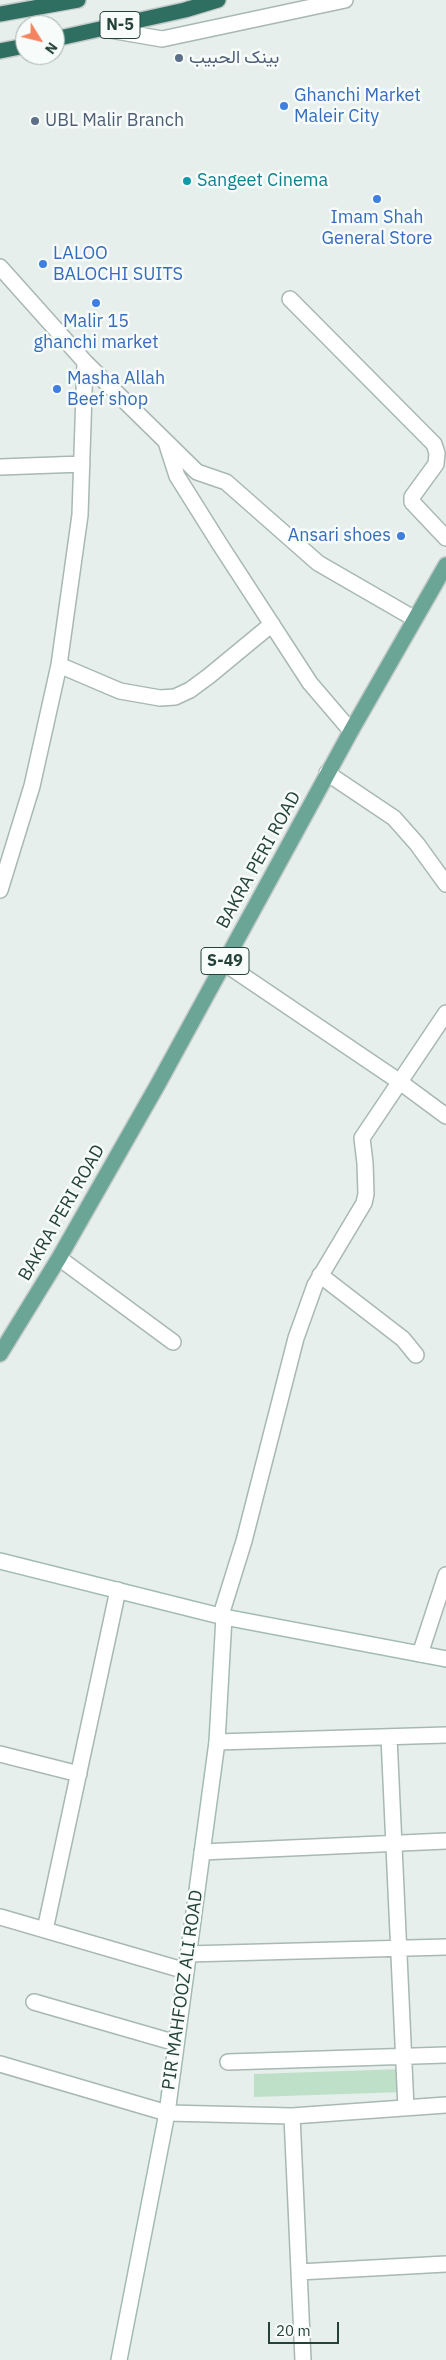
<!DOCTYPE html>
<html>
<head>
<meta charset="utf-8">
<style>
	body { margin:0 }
	#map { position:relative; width:446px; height:2360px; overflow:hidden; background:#e6efeb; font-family:"IBM Plex Sans",sans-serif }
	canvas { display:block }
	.north { position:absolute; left:15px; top:15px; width:50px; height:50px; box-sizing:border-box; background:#f7fbf9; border:1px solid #a3b1ad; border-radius:50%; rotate:126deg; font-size:14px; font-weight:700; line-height:20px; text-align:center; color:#24423a }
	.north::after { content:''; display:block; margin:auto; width:18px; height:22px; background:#f4845f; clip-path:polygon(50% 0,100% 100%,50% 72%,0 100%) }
	.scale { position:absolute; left:268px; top:2322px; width:71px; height:22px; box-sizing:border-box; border:2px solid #24423a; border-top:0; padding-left:6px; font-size:15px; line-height:18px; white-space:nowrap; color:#24423a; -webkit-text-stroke:4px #f7fbf9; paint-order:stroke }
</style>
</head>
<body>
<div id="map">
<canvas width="446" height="2360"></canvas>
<div class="north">N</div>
<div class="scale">20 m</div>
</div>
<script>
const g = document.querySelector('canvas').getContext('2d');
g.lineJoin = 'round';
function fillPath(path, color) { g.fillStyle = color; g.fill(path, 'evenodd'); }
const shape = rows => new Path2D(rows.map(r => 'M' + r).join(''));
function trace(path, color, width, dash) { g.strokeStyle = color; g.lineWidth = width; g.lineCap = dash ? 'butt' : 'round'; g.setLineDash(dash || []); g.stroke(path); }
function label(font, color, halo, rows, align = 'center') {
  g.font = font + ' "IBM Plex Sans",Vazirmatn,sans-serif'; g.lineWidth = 5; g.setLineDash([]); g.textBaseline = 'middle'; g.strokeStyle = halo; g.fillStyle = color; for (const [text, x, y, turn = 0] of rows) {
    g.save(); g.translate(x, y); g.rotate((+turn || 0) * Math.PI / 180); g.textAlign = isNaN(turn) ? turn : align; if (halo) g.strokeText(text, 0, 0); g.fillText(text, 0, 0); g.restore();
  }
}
const green = shape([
	[403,2069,404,2092,254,2097,254,2074]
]);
const street = shape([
	[104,29,162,39,345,0],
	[0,267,85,362,80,515,59,665,32,786,0,890],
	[290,299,434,444,437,453,436,464,412,497,412,502,446,538],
	[85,362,197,472,226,482,318,563,415,619],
	[167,445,177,476,219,543,310,683,351,731],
	[0,467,82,464],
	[59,665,120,691,160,698,175,697,190,690,209,676,272,624],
	[327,773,394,818,417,844,446,884],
	[224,963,400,1082,446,1116],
	[59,1258,173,1342],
	[320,1275,403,1339,416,1355],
	[221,1615,244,1541,296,1338,315,1285,364,1203,366,1194,365,1163,362,1138,446,1013],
	[420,1654,446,1575],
	[389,1737,406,2108],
	[217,1742,446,1735],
	[0,1754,79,1774],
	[202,1852,446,1841],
	[0,1917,186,1971],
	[45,1930,118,1590],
	[188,1954,446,1947],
	[34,2002,176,2043],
	[228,2062,446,2055],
	[0,2064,167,2113,292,2116,446,2105],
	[292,2116,303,2360],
	[299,2272,446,2264]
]);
const secondary = shape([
	[0,1561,224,1617,446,1659],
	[119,2360,167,2113,217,1742,224,1617]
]);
const primary = shape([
	[0,1354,59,1258,157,1086,351,731,446,565]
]);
const highway = shape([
	[0,14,78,0],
	[55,39,185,10,218,0],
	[0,51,25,46]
]);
const markers = [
	[179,58,5,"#5c6f8a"],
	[284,106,5,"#3f7fe0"],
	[35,121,5,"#5c6f8a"],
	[187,181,5,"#0f9aa8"],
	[377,199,5,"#3f7fe0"],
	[43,264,5,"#3f7fe0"],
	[96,303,5,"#3f7fe0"],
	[57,389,5,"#3f7fe0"],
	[401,536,5,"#3f7fe0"]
];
const shields = [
	[120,25,40],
	[225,961,48]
];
const shieldNames = [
	["N-5",120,25],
	["S-49",225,961]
];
const serviceNames = [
	["بينک الحبيب",189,58],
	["UBL Malir Branch",45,121]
];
const shopNames = [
	["Ghanchi Market",294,96],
	["Maleir City",294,117],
	["Imam Shah",377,218,"center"],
	["General Store",377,239,"center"],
	["LALOO",53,254],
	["BALOCHI SUITS",53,275],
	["Malir 15",96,322,"center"],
	["ghanchi market",96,343,"center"],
	["Masha Allah",67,379],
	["Beef shop",67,400],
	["Ansari shoes",391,536,"right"]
];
const cultureNames = [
	["Sangeet Cinema",197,181]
];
const streetNames = [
	["BAKRA PERI ROAD",259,860,-61],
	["BAKRA PERI ROAD",62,1213,-60],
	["PIR MAHFOOZ ALI ROAD",183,1990,-82]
];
fillPath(green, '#bfe0c8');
trace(street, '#a8b8b2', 18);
trace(secondary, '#a4bbb3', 18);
trace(primary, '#c2cac8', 18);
trace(highway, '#c2cac8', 18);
trace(street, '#fff', 15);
trace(secondary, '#fff', 15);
trace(primary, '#6aa596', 15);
trace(highway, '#2f6f62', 15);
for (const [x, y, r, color] of markers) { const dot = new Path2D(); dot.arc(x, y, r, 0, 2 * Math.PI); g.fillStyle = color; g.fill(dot); trace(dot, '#f7fbf9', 2); }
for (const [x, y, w] of shields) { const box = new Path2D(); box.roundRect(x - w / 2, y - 13.5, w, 27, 4); g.fillStyle = '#f7fbf9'; g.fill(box); trace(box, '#24423a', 1); }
label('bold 16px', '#24423a', null, shieldNames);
label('18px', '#4e5e75', '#f7fbf9', serviceNames, 'left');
label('18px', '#366cbe', '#f7fbf9', shopNames, 'left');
label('18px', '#0d838f', '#f7fbf9', cultureNames, 'left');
label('18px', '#24423a', '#f7fbf9', streetNames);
</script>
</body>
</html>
